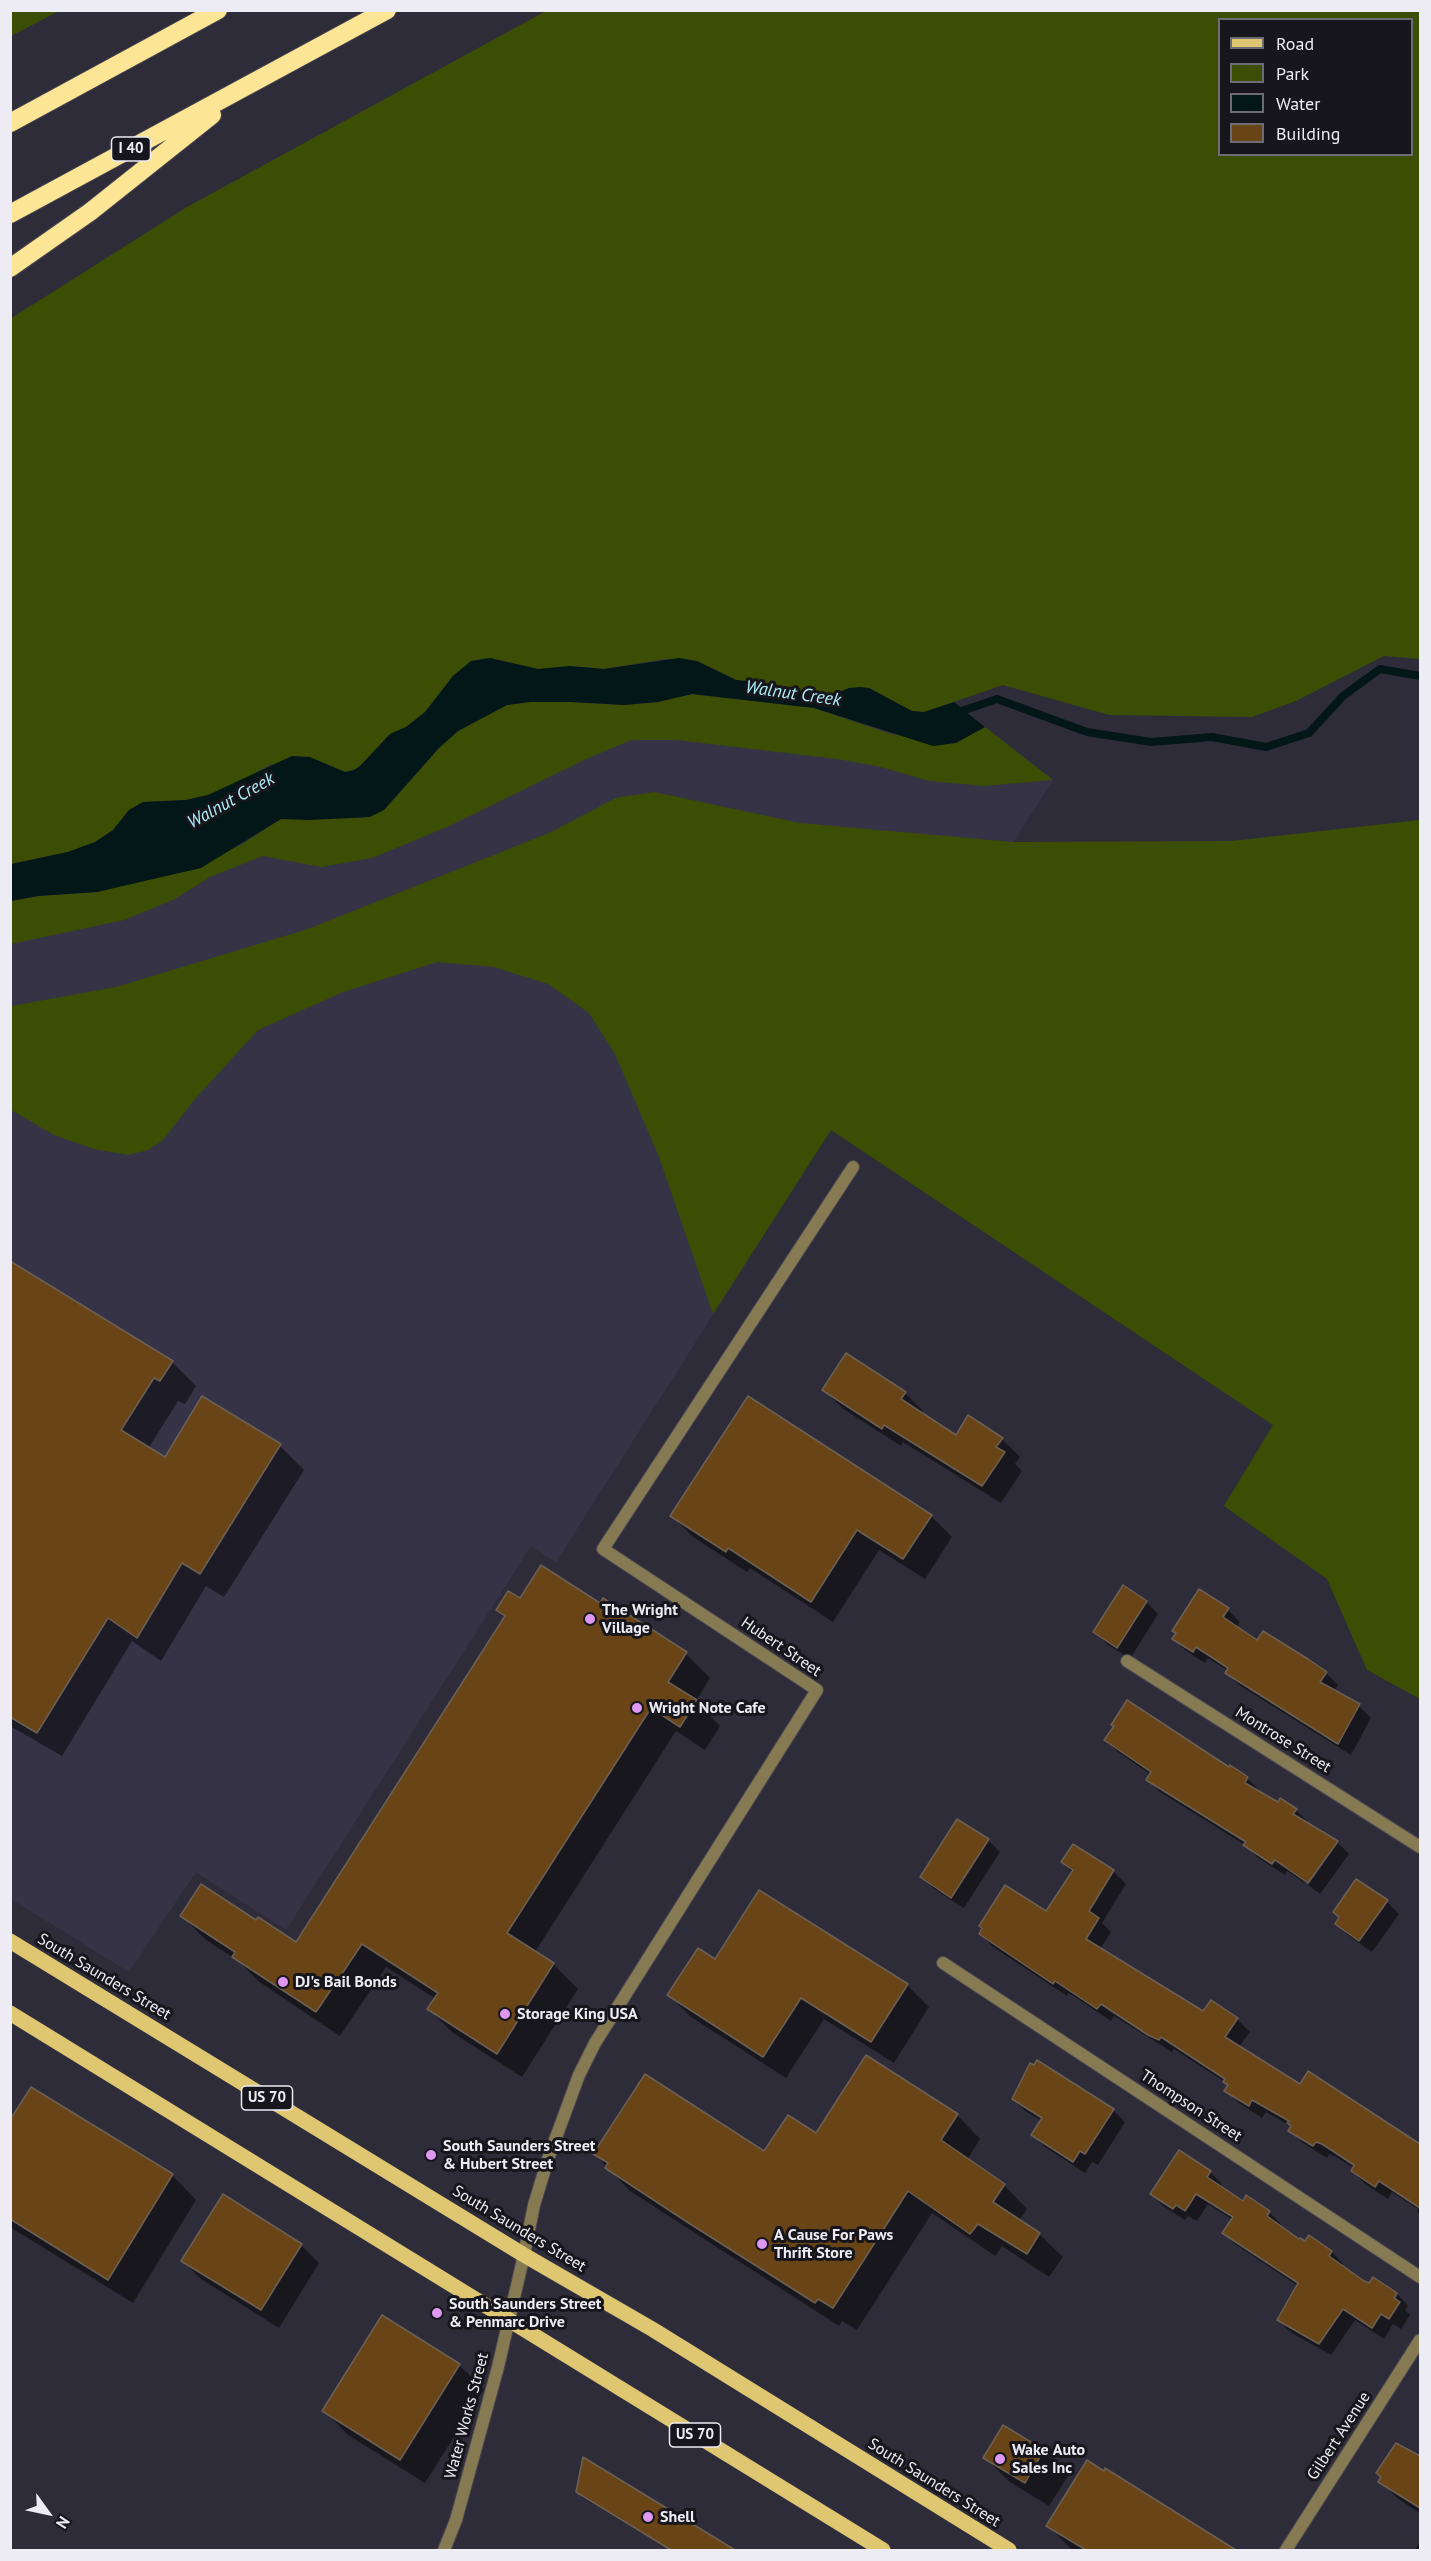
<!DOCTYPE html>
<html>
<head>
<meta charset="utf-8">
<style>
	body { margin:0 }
	#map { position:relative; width:1431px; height:2561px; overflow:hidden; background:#2f2c39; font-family:"PT Sans",sans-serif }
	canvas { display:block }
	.frame { position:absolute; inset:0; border:12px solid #edecf4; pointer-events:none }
	.legend { position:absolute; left:1218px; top:18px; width:195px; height:138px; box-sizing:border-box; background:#17161c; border:2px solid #6d6c72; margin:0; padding:8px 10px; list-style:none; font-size:18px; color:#edecf4 }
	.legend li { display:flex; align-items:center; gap:12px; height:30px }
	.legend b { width:30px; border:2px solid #6d6c72 }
	.north { position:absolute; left:18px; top:2483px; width:60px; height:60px; -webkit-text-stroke:4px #17161c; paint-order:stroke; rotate:123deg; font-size:16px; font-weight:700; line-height:24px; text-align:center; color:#edecf4 }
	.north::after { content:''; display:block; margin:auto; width:21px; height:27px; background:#edecf4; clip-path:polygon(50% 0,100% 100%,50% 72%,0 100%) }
</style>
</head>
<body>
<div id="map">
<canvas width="1431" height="2561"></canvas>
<div class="frame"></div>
<ul class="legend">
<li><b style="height:8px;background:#dfc670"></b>Road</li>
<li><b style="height:16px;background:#3c4e03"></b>Park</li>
<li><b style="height:16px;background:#031618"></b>Water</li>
<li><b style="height:16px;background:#684416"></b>Building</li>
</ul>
<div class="north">N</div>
</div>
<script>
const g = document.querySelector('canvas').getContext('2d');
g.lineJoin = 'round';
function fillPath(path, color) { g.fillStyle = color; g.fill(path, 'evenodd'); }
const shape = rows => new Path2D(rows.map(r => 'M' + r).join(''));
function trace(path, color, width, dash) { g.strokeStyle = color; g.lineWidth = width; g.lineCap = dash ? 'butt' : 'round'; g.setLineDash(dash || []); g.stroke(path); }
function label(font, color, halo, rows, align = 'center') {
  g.font = font + ' "PT Sans",sans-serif'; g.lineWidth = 6; g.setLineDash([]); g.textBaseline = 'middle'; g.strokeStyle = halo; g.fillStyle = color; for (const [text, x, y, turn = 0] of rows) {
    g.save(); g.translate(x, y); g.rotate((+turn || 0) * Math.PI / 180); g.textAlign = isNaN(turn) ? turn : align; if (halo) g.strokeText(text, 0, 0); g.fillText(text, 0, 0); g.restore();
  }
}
const built = shape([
	[359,232,1053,780,556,1562,531,1546,286,1930,196,1872,129,1972,11,1899,10,439]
]);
const green = shape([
	[11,10,59,10,59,11,11,36],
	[546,11,1420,11,1420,659,1384,656,1296,701,1252,717,1109,715,1003,685,924,712,912,711,869,688,849,688,833,695,776,690,754,682,736,680,697,661,665,659,604,669,570,666,538,669,490,658,471,661,453,676,425,712,406,727,390,734,360,766,353,770,346,772,271,764,242,781,208,795,186,800,143,802,129,810,113,830,95,842,68,852,11,864,10,319,187,207],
	[1220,20,1412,20,1412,154,1220,154],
	[692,694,814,708,891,734,956,743,985,727,1053,780,984,786,930,781,877,766,837,759,677,740,631,740,584,760,447,827,372,858,321,867,263,856,210,877,173,900,124,920,11,944,11,901,38,896,97,892,146,879,239,846,281,819,361,818,384,810,439,748,458,731,507,705,530,702,571,702,624,705,658,702],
	[654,792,800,823,1013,842,1232,841,1420,820,1420,1699,1367,1670,1327,1579,1224,1506,1273,1425,831,1130,713,1314,659,1157,615,1054,589,1013,548,984,494,967,437,962,343,992,258,1030,194,1100,163,1140,148,1150,128,1155,94,1149,54,1135,11,1110,11,1006,116,987,308,929,549,833,616,798]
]);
const water = shape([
	[490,658,538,669,570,666,604,669,679,658,697,661,736,680,754,682,776,690,833,695,849,688,861,687,869,688,912,711,924,712,954,702,985,727,956,743,933,746,814,708,692,694,658,702,624,705,571,702,530,702,507,705,458,731,439,748,384,810,370,817,309,820,281,819,201,868,97,892,38,896,11,901,11,864,68,852,95,842,113,830,129,810,143,802,186,800,208,795,292,756,310,757,345,772,354,770,360,766,390,734,406,727,425,712,453,676,471,661]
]);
const shadow = shape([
	[10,1267,172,1362,196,1386,185,1404,178,1401,148,1449,166,1459,202,1398,280,1446,304,1470,224,1597,206,1586,161,1661,132,1641,62,1756,10,1726],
	[824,1390,905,1393,923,1411,921,1414,956,1437,1002,1439,1020,1457,1015,1464,1022,1471,1001,1503,903,1442,901,1446,842,1408],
	[672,1516,931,1516,952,1537,925,1579,879,1550,833,1622,750,1568,747,1572,693,1537],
	[520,1600,600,1605,603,1600,686,1654,710,1678,696,1701,720,1726,705,1750,676,1731,535,1952,553,1964,578,1989,522,2077,453,2033,429,2009,436,1999,386,1967,340,2036,258,1981,239,1961,206,1940,182,1916,256,1922,296,1944,505,1617,498,1610],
	[1146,1602,1158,1614,1130,1659,1107,1644,1095,1632],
	[1228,1610,1240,1622,1236,1628,1257,1642,1326,1673,1338,1685,1334,1691,1359,1706,1371,1718,1351,1755,1239,1685,1227,1673,1228,1671,1208,1658,1205,1663,1186,1651,1174,1639],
	[1106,1740,1229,1769,1247,1778,1259,1790,1258,1792,1278,1804,1296,1810,1308,1822,1307,1824,1338,1843,1334,1843,1305,1883,1287,1871,1285,1875,1257,1857,1245,1845,1160,1792,1148,1780,1151,1775,1118,1752],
	[988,1840,1000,1852,964,1908,934,1889,922,1877],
	[1338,1843,1349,1854,1320,1894,1308,1885],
	[1073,1846,1113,1871,1126,1884,1102,1923,1111,1932,1100,1949,1204,2013,1237,2019,1250,2032,1239,2047,1300,2086,1308,2073,1420,2146,1420,2215,1417,2211,1418,2209,1392,2192,1388,2199,1365,2184,1353,2171,1354,2168,1336,2157,1329,2154,1327,2158,1303,2143,1290,2131,1292,2127,1266,2112,1262,2118,1239,2103,1226,2091,1229,2086,1225,2082,1174,2049,1172,2052,1114,2016,1111,2021,1069,1993,1067,1996,993,1947,981,1934,1047,1913,1073,1873,1063,1862],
	[1357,1881,1387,1902,1399,1914,1372,1952,1349,1936,1336,1924],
	[716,1961,907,1985,929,2007,894,2063,824,2019,786,2078,691,2017,669,1995],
	[1037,2062,1113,2110,1125,2122,1098,2165,1092,2162,1085,2173,1045,2147,1033,2135,1042,2121,1025,2111,1013,2099],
	[957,2115,980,2139,967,2160,1004,2185,1027,2209,1019,2221,1039,2234,1063,2257,1049,2277,1002,2246,995,2256,932,2213,857,2330,842,2321,839,2326,630,2191,595,2154,764,2153,816,2135],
	[10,2123,172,2175,196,2200,133,2303,10,2227],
	[1210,2172,1222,2184,1219,2187,1243,2203,1269,2212,1281,2224,1279,2227,1299,2241,1306,2243,1309,2238,1332,2252,1343,2264,1341,2267,1363,2283,1396,2294,1391,2305,1398,2295,1408,2306,1405,2310,1410,2315,1401,2329,1393,2324,1384,2339,1355,2320,1331,2355,1290,2332,1279,2320,1298,2286,1235,2244,1224,2233,1233,2220,1208,2204,1197,2221,1188,2216,1185,2220,1163,2206,1152,2194],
	[301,2245,319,2263,279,2328,201,2279,183,2261],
	[459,2365,484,2389,425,2483,348,2435,324,2410],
	[1004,2427,1043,2451,1068,2476,1049,2506,1010,2482,985,2458],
	[1405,2448,1420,2458,1420,2513,1397,2498,1380,2481],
	[1105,2471,1233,2550,1072,2550,1048,2525],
	[578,2492,725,2548,724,2550,670,2550,583,2498],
	[1420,2541,1420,2550,1415,2550]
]);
const stream = shape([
	[956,713,997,699,1087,732,1151,742,1212,737,1266,747,1309,733,1343,696,1380,669,1420,676]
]);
const building = shape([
	[10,1261,173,1361,160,1381,154,1378,121,1430,165,1457,202,1396,281,1444,200,1574,182,1563,137,1638,108,1618,37,1733,10,1717,10,1261],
	[846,1353,906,1392,901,1399,956,1435,968,1415,1003,1438,996,1447,1005,1452,982,1486,884,1425,882,1429,822,1390,846,1353],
	[748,1396,932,1515,903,1559,857,1530,811,1602,728,1548,726,1552,670,1516,748,1396],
	[541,1565,600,1603,603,1598,687,1652,668,1682,697,1700,680,1727,651,1708,507,1933,554,1963,497,2054,427,2009,438,1993,362,1944,316,2012,232,1957,235,1952,180,1916,201,1884,256,1920,258,1917,296,1942,505,1616,496,1610,508,1591,520,1598,541,1565],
	[1123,1585,1147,1601,1117,1648,1093,1632,1123,1585],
	[1199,1589,1229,1608,1223,1617,1257,1640,1263,1631,1308,1659,1327,1672,1320,1682,1360,1704,1338,1744,1225,1673,1228,1668,1196,1647,1193,1652,1172,1639,1176,1633,1172,1631,1199,1589],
	[1127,1700,1229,1767,1230,1765,1248,1777,1245,1783,1278,1802,1280,1798,1297,1809,1293,1814,1338,1841,1308,1883,1275,1860,1272,1864,1243,1845,1246,1842,1146,1780,1151,1772,1104,1740,1114,1726,1111,1725,1127,1700],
	[957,1819,989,1839,951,1898,920,1877,957,1819],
	[1073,1844,1114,1870,1089,1911,1099,1918,1086,1939,1203,2011,1211,2000,1238,2018,1225,2037,1300,2084,1308,2071,1420,2144,1420,2208,1379,2181,1375,2187,1351,2171,1354,2165,1322,2144,1316,2142,1313,2146,1288,2131,1291,2126,1287,2123,1289,2121,1252,2100,1249,2106,1224,2091,1228,2085,1223,2082,1225,2079,1161,2037,1159,2040,1148,2035,1101,2004,1097,2009,1055,1981,1053,1984,979,1934,982,1928,979,1926,1005,1885,1046,1911,1073,1870,1061,1862,1073,1844],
	[1356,1879,1388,1900,1359,1941,1335,1924,1339,1917,1333,1912,1356,1879],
	[759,1890,908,1984,871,2042,801,1998,763,2057,667,1995,698,1948,715,1959,759,1890],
	[866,2055,958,2114,941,2140,1005,2184,993,2202,1040,2233,1027,2254,978,2224,970,2234,908,2191,833,2308,818,2299,815,2303,687,2222,605,2168,608,2163,593,2154,645,2074,764,2151,788,2115,816,2133,866,2055],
	[1037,2060,1114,2109,1085,2154,1080,2151,1073,2162,1031,2135,1042,2118,1012,2099,1030,2063,1034,2065,1037,2060],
	[31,2087,173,2174,108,2280,10,2219,10,2120,31,2087],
	[1179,2150,1211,2171,1207,2177,1243,2201,1246,2195,1270,2211,1267,2216,1299,2239,1300,2238,1305,2241,1309,2235,1332,2251,1329,2256,1364,2281,1369,2283,1373,2277,1397,2293,1394,2298,1400,2302,1389,2319,1381,2314,1372,2328,1343,2309,1319,2344,1277,2320,1298,2283,1222,2233,1233,2217,1196,2194,1185,2211,1176,2205,1173,2209,1150,2194,1179,2150],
	[223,2194,302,2244,261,2310,181,2261,223,2194],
	[382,2315,460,2364,400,2460,322,2411,382,2315],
	[1003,2425,1044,2450,1025,2483,983,2458,1003,2425],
	[1396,2443,1420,2456,1420,2508,1378,2482,1381,2477,1376,2473,1396,2443],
	[583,2457,735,2550,671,2550,576,2492,583,2457],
	[1087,2460,1104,2471,1105,2468,1236,2550,1086,2550,1046,2526,1087,2460]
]);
const minor = shape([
	[1127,1661,1420,1847],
	[943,1963,1420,2277],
	[524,2255,534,2205,548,2159,579,2075,595,2043,817,1690,603,1549,853,1167],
	[1286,2550,1420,2340]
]);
const tertiary = shape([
	[444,2550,456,2520,498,2367,524,2255]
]);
const primary = shape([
	[10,1941,524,2255,652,2329,1009,2550],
	[10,2013,883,2550]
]);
const motorway = shape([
	[10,123,218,10],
	[10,214,387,10],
	[10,268,90,212,212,115]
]);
const markers = [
	[590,1619,6,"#de98f2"],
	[637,1708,6,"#de98f2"],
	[283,1982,6,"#de98f2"],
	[505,2014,6,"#de98f2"],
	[431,2155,6,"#de98f2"],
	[762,2244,6,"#de98f2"],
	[437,2313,6,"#de98f2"],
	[1000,2459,6,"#de98f2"],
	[648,2517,6,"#de98f2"]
];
const shields = [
	[131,149,39],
	[267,2098,51],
	[695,2435,51]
];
const shieldNames = [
	["I 40",131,149],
	["US 70",267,2098],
	["US 70",695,2435]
];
const poiNames = [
	["The Wright",602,1610],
	["Village",602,1628],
	["Wright Note Cafe",649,1708],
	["DJ's Bail Bonds",295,1982],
	["Storage King USA",517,2014],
	["South Saunders Street",443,2146],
	["& Hubert Street",443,2164],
	["A Cause For Paws",774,2235],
	["Thrift Store",774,2253],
	["South Saunders Street",449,2304],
	["& Penmarc Drive",449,2322],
	["Wake Auto",1012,2450],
	["Sales Inc",1012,2468],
	["Shell",660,2517]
];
const streetNames = [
	["Hubert Street",781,1647,34],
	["Montrose Street",1283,1740,32],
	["South Saunders Street",104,1977,31],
	["Thompson Street",1191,2106,33],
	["South Saunders Street",519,2229,31],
	["Water Works Street",467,2416,-75],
	["Gilbert Avenue",1339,2436,-57],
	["South Saunders Street",934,2483,32]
];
const waterNames = [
	["Walnut Creek",793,694,8],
	["Walnut Creek",231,801,-29]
];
fillPath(built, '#373346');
fillPath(green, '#3c4e03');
fillPath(water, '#031618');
fillPath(shadow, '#0007');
trace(stream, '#031618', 8);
fillPath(building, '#684416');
trace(building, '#6c6055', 1.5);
trace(minor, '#4a4753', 14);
trace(tertiary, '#4a4753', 14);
trace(primary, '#4a4753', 16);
trace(motorway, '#4a4753', 20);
trace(minor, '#867a52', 12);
trace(tertiary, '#867a52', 12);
trace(primary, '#dfc670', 15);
trace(motorway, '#fce594', 18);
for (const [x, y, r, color] of markers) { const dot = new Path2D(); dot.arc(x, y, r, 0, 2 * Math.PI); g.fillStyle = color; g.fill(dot); trace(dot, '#17161c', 2); }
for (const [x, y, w] of shields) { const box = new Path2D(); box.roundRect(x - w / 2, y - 12, w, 24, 4.5); g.fillStyle = '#17161c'; g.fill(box); trace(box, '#edecf4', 1.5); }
label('bold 15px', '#edecf4', null, shieldNames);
label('bold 16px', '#edecf4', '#17161c', poiNames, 'left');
label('16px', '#edecf4', '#17161c', streetNames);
label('italic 18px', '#afeef7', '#17161c', waterNames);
</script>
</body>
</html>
